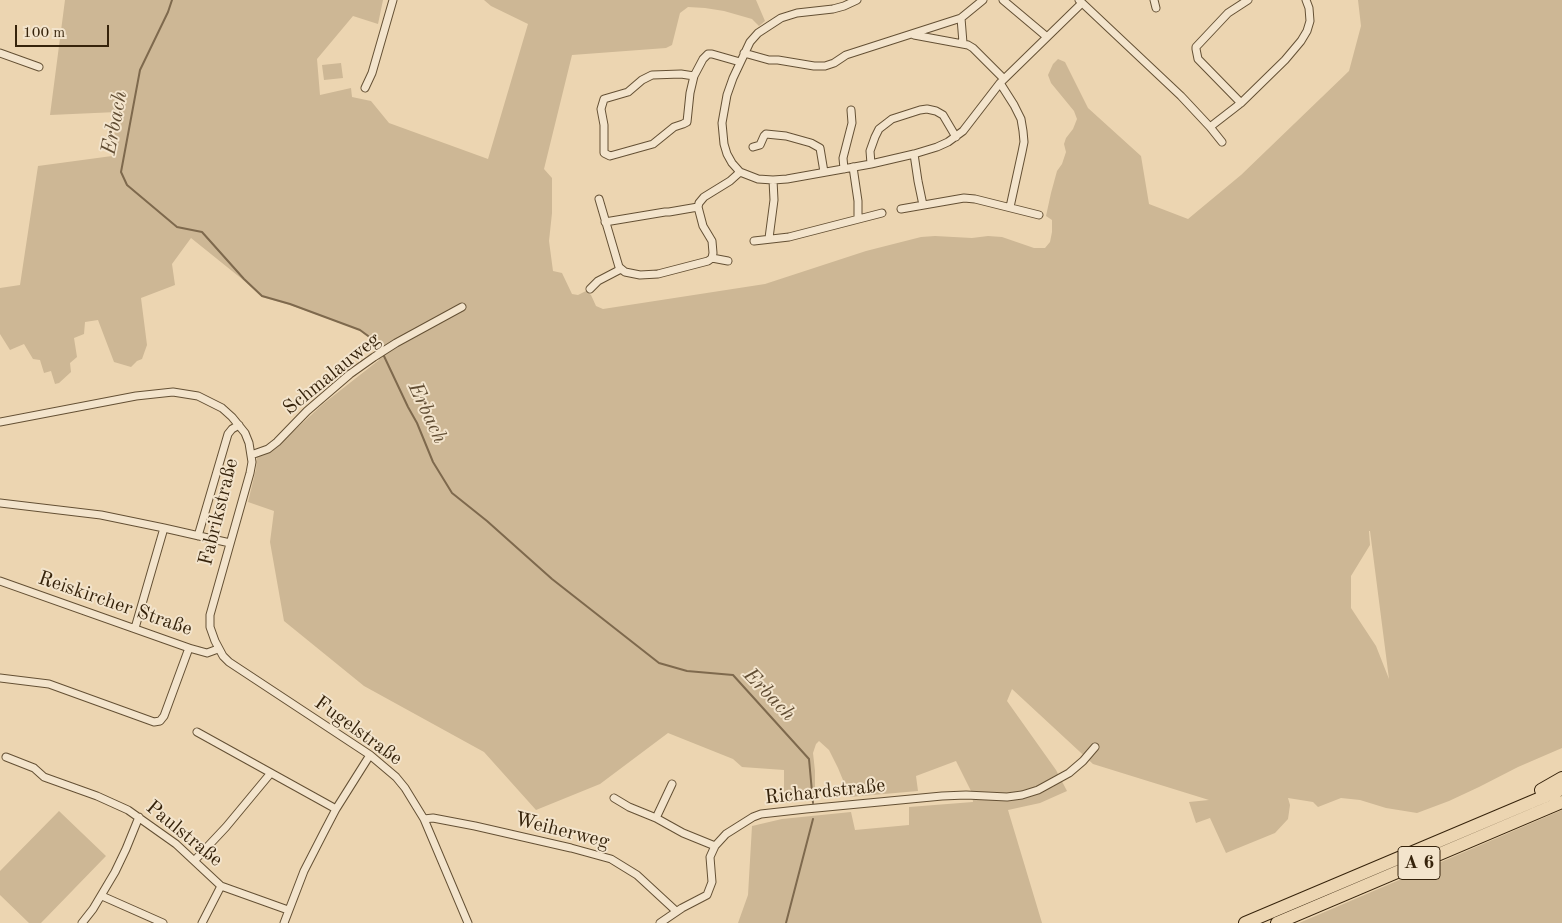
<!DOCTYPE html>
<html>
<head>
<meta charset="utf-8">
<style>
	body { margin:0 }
	#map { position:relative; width:1562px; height:923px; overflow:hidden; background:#ecd5b1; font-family:"Old Standard TT",serif }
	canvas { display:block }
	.scale { position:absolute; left:15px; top:25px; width:94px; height:22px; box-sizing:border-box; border:2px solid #36230b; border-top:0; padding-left:6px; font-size:15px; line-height:18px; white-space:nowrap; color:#36230b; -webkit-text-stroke:4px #f3e4cc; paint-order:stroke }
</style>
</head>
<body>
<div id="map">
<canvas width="1562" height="923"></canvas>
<div class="scale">100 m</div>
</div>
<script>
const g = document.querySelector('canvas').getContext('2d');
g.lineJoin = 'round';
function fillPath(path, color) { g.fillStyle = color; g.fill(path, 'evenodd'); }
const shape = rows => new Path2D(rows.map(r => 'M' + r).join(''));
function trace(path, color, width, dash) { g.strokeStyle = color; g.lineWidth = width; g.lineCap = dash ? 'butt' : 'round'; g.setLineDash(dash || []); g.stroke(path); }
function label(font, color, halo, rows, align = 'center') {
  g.font = font + ' "Old Standard TT",serif'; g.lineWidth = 4; g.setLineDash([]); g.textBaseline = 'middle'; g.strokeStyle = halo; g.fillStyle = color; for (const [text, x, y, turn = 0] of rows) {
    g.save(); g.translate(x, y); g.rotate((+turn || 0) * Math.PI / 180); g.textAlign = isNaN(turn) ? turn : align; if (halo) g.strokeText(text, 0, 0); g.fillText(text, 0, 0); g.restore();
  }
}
const green = shape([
	[65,0,383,0,378,24,353,16,317,59,320,95,351,88,352,97,371,101,389,123,488,159,528,24,491,6,484,0,756,0,765,21,759,26,752,19,724,11,705,8,688,7,680,13,672,45,666,48,572,55,544,169,552,178,552,213,549,241,553,271,562,273,572,294,578,295,586,291,591,295,596,306,603,309,765,284,866,251,921,237,935,236,972,238,988,236,1002,237,1034,248,1045,248,1050,242,1052,232,1052,220,1046,216,1051,193,1057,171,1062,164,1066,152,1064,144,1066,138,1073,129,1077,119,1074,111,1051,83,1048,75,1053,64,1058,59,1065,62,1088,108,1141,156,1149,204,1188,219,1241,175,1349,71,1361,26,1358,0,1562,0,1562,748,1518,767,1479,787,1449,801,1417,813,1386,808,1360,800,1341,798,1318,807,1313,802,1288,798,1290,805,1288,819,1275,833,1226,853,1210,818,1196,823,1189,802,1209,800,1093,764,1012,689,1007,701,1056,770,1067,791,1040,803,1008,810,1042,923,738,923,748,895,752,826,782,819,851,812,855,830,909,825,909,807,973,802,972,793,956,761,916,776,918,791,850,797,838,768,829,750,819,741,816,744,813,753,815,771,815,800,784,803,784,770,742,767,733,759,668,733,600,784,536,810,484,752,364,686,284,621,270,542,274,511,248,502,256,469,257,455,282,442,323,404,379,360,374,342,359,330,290,305,262,297,242,279,191,238,172,264,175,285,141,298,147,345,142,359,137,361,131,367,114,362,98,320,85,322,84,334,74,338,77,357,70,363,71,372,59,383,55,384,51,371,44,373,40,360,33,359,24,344,10,350,0,334,0,288,20,285,38,166,112,156,117,112,50,115],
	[1369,531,1370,531,1389,679,1376,646,1351,608,1351,576,1370,545],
	[341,63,343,78,324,80,322,65],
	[1562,810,1562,923,1299,923],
	[59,811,106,856,41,923,29,923,0,895,0,871]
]);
const stream = shape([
	[172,0,168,12,140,70,121,172,127,185,177,227,202,232,244,279,262,296,290,304,360,330,375,341,381,350],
	[383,354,408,407,417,423,433,462,452,493,487,521,552,579,659,663,687,671,733,675,809,759,813,803],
	[786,923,813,819]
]);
const street = shape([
	[857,0,844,6,833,9,797,13,781,18,758,33,750,42,733,78,727,95,722,123,724,144,727,154,732,163,740,172,758,179,773,180,787,179,871,164,914,154,937,147,948,142,963,131,1000,83,1082,3],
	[1003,0,1047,37],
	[1079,0,1181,96,1210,127,1222,142],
	[1154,0,1156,8],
	[961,18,963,43],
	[914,35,968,45,973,48,1004,79],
	[0,53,39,67],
	[744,53,769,60,778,60,814,66,825,66,834,63,846,55,961,18,983,0],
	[694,76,681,74,652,75,642,80,628,92,604,99,601,109,604,125,604,153,610,156,653,144,674,127,683,124,687,122,690,93,694,76,703,59,708,54,712,54,740,62],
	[1000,83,1014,105,1021,119,1023,131,1024,142,1022,152,1010,207],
	[365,88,372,73,393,0],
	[1241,103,1198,59,1196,49,1196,47,1228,13,1248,0],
	[1210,127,1241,103,1285,60,1301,41,1307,31,1310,21,1309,8,1306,0],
	[753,147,760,145,764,136,766,134,786,136,811,143,820,148,824,172],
	[914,154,918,181,923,205],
	[871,164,870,151,875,137,879,129,892,119,920,110,927,109,936,111,943,115,956,137],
	[853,167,858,201,858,219],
	[844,169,843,158,852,123,851,110],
	[599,199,619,267,625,272,640,275,658,274,708,261,712,258,713,253,712,241,703,226,698,207,699,203,704,197,730,181,740,172],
	[901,209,964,198,975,199,1039,215],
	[605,222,665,212,669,212,698,207],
	[769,238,774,200,773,180],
	[754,241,789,237,882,213],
	[712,258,728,261],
	[590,289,598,281,621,269],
	[0,422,136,396,173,392,198,396,222,408,232,417,245,433,249,443,252,462,250,473,210,615,210,627,215,641,223,656,229,662,370,755,396,777,405,788,424,819,468,923],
	[251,455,268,449,277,442,307,411,350,374,374,357,396,343,462,307],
	[0,503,101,515,164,528,230,543],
	[198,536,228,434,232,429,239,425],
	[0,581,189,648,207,653,218,649],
	[135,628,164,528],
	[0,678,49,684,154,722,160,721,164,716,189,648],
	[197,732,336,809],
	[6,757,34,768,44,777,97,796,128,810,176,844,221,886,288,910],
	[614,798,629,807,656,818,683,833,715,846],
	[656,818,672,784],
	[424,819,433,818,475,826,571,848,611,859,637,875,676,911],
	[195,860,226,827,270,774],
	[102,896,163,923],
	[82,923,93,909,115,872,126,849,139,817],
	[202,923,221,886],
	[284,923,304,871,324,832,336,809,370,755],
	[660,923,682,908,707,895,712,882,710,857,715,846,726,834,753,817,761,814,806,809,942,796,966,795,1007,797,1022,795,1038,790,1069,773,1083,761,1095,747]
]);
const highway = shape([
	[1541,790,1562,778],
	[1245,923,1562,789],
	[1277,923,1562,802]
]);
const shields = [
	[1419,863,42]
];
const shieldNames = [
	["A 6",1419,863]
];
const streetNames = [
	["Schmalauweg",332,374,-39],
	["Fabrikstraße",219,512,-76],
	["Reiskircher Straße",115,604,19],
	["Fugelstraße",358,731,36],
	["Richardstraße",825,792,-6],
	["Weiherweg",562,831,14],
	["Paulstraße",184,834,39]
];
const waterNames = [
	["Erbach",115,123,-79],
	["Erbach",427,413,65],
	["Erbach",769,695,46]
];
fillPath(green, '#cdb795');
trace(stream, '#7e694d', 2);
trace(street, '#645034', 9);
trace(highway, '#36230b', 14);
trace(street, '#f3e4cc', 7);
trace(highway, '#ecd5b1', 12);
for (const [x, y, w] of shields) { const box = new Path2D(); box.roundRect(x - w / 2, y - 16.5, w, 33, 4); g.fillStyle = '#f3e4cc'; g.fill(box); trace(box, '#36230b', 1); }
label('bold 19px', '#36230b', null, shieldNames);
label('20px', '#36230b', '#f3e4cc', streetNames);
label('italic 21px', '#604c32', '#f3e4cc', waterNames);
</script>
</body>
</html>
